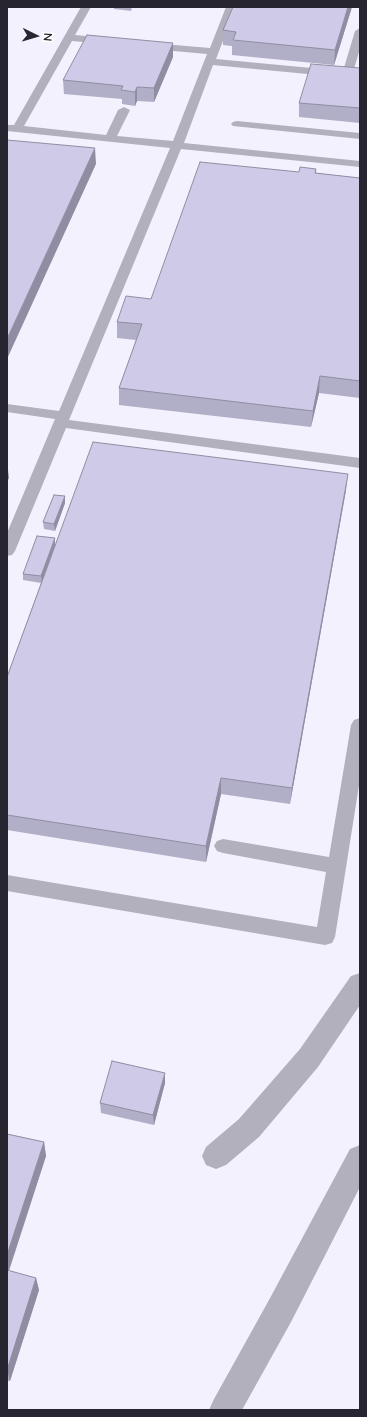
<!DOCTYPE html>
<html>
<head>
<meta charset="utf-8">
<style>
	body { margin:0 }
	#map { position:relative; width:367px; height:1417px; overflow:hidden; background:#f2f1fd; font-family:Lato,sans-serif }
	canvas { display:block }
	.frame { position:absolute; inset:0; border:8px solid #272530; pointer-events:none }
	.north { position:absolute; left:16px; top:16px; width:40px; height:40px; -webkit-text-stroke:3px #fff; paint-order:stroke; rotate:95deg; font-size:11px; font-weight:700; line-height:16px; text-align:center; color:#272530 }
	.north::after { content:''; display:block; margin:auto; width:14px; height:18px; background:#272530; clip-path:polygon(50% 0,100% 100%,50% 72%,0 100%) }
</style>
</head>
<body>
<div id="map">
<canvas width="367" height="1417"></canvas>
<div class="frame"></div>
<div class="north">N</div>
</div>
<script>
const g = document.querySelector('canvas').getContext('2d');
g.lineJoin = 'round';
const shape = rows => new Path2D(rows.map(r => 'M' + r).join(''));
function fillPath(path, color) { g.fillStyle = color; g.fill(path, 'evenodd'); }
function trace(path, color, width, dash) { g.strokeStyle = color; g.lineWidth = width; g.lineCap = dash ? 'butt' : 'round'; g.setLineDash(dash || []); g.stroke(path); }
const lane = shape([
	[81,7,91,7,75,35,106,38,111,41,106,44,72,41,24,126,106,135,118,110,124,107,130,110,117,136,173,141,207,54,151,49,146,46,151,43,210,48,226,7,236,7,216,59,343,71,355,31,360,28,360,49,353,72,360,73,360,79,213,65,184,143,360,161,360,167,181,149,69,420,360,458,360,468,66,428,15,551,12,555,7,556,7,533,55,419,7,412,7,404,59,411,170,148,7,131,7,125,14,125,81,7],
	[237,121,360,133,360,139,233,126,231,124,233,122,237,121],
	[360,718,360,779,335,937,332,943,325,945,7,891,7,875,317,927,326,872,223,853,217,851,214,846,217,841,223,839,329,857,351,725,354,720,360,718]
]);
const street = shape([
	[360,973,360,1005,318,1067,259,1137,226,1165,216,1169,206,1165,202,1156,206,1147,239,1119,300,1049,351,976,360,973],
	[360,1145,360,1187,291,1322,242,1410,209,1410,214,1399,269,1300,350,1149,360,1145]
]);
const wall = shape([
	[114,7,132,7,131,11,114,9],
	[233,7,352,7,334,65,232,55,232,46,223,45,223,30],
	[173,43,173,57,154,102,137,101,135,106,122,104,122,99,64,94,63,80],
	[360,68,360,123,299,117,299,103],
	[316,169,316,173,360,178,360,398,319,393,311,427,119,405,119,388,136,340,117,338,117,322,151,299,299,172],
	[346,490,290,804,221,794,206,862,7,830,7,677,41,583,23,580,23,574,55,538,55,545],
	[65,496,65,503,55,531,44,529,43,522],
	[165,1083,154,1125,101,1113,100,1103],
	[7,1134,44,1142,46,1156,9,1271,36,1278,39,1290,10,1381,7,1381]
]);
const shadedWall = shape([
	[348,7,352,7,334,65,335,50],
	[173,43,173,57,154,102,154,88],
	[137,87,137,101,135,106,135,92],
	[95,148,96,164,7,359,7,339],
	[320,376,319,393,311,427,313,411],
	[7,462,9,478,7,482],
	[348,474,346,490,290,804,292,788],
	[65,496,65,503,55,531,54,524],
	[55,538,55,545,42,583,41,576],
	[221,778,221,794,206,862,206,846],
	[165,1073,165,1083,154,1125,153,1115],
	[44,1142,46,1156,7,1276,7,1255],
	[36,1278,39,1290,10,1381,7,1370]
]);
const building = shape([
	[233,7,348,7,335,50,233,40,236,32,223,30,233,7],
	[87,35,173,43,154,88,137,87,135,92,121,90,123,86,63,80,87,35],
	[311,64,360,68,360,108,299,103,311,64],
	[7,140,95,148,7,339,7,140],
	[200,162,299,172,300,167,316,169,315,173,360,178,360,381,320,376,313,411,119,388,142,324,117,322,126,296,151,299,200,162],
	[93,442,348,474,292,788,221,778,206,846,7,815,7,677,93,442],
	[54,495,65,496,54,524,43,522,54,495],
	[37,536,55,538,41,576,23,574,37,536],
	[112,1061,165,1073,153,1115,100,1103,112,1061],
	[7,1134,44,1142,7,1255,7,1134],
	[7,1270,36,1278,7,1370,7,1270]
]);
fillPath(lane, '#b1b0bc');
fillPath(street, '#b1b0bc');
fillPath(wall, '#b1aec7');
fillPath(shadedWall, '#908da2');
fillPath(building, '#cecae7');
trace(building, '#908da2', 1);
</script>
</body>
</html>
